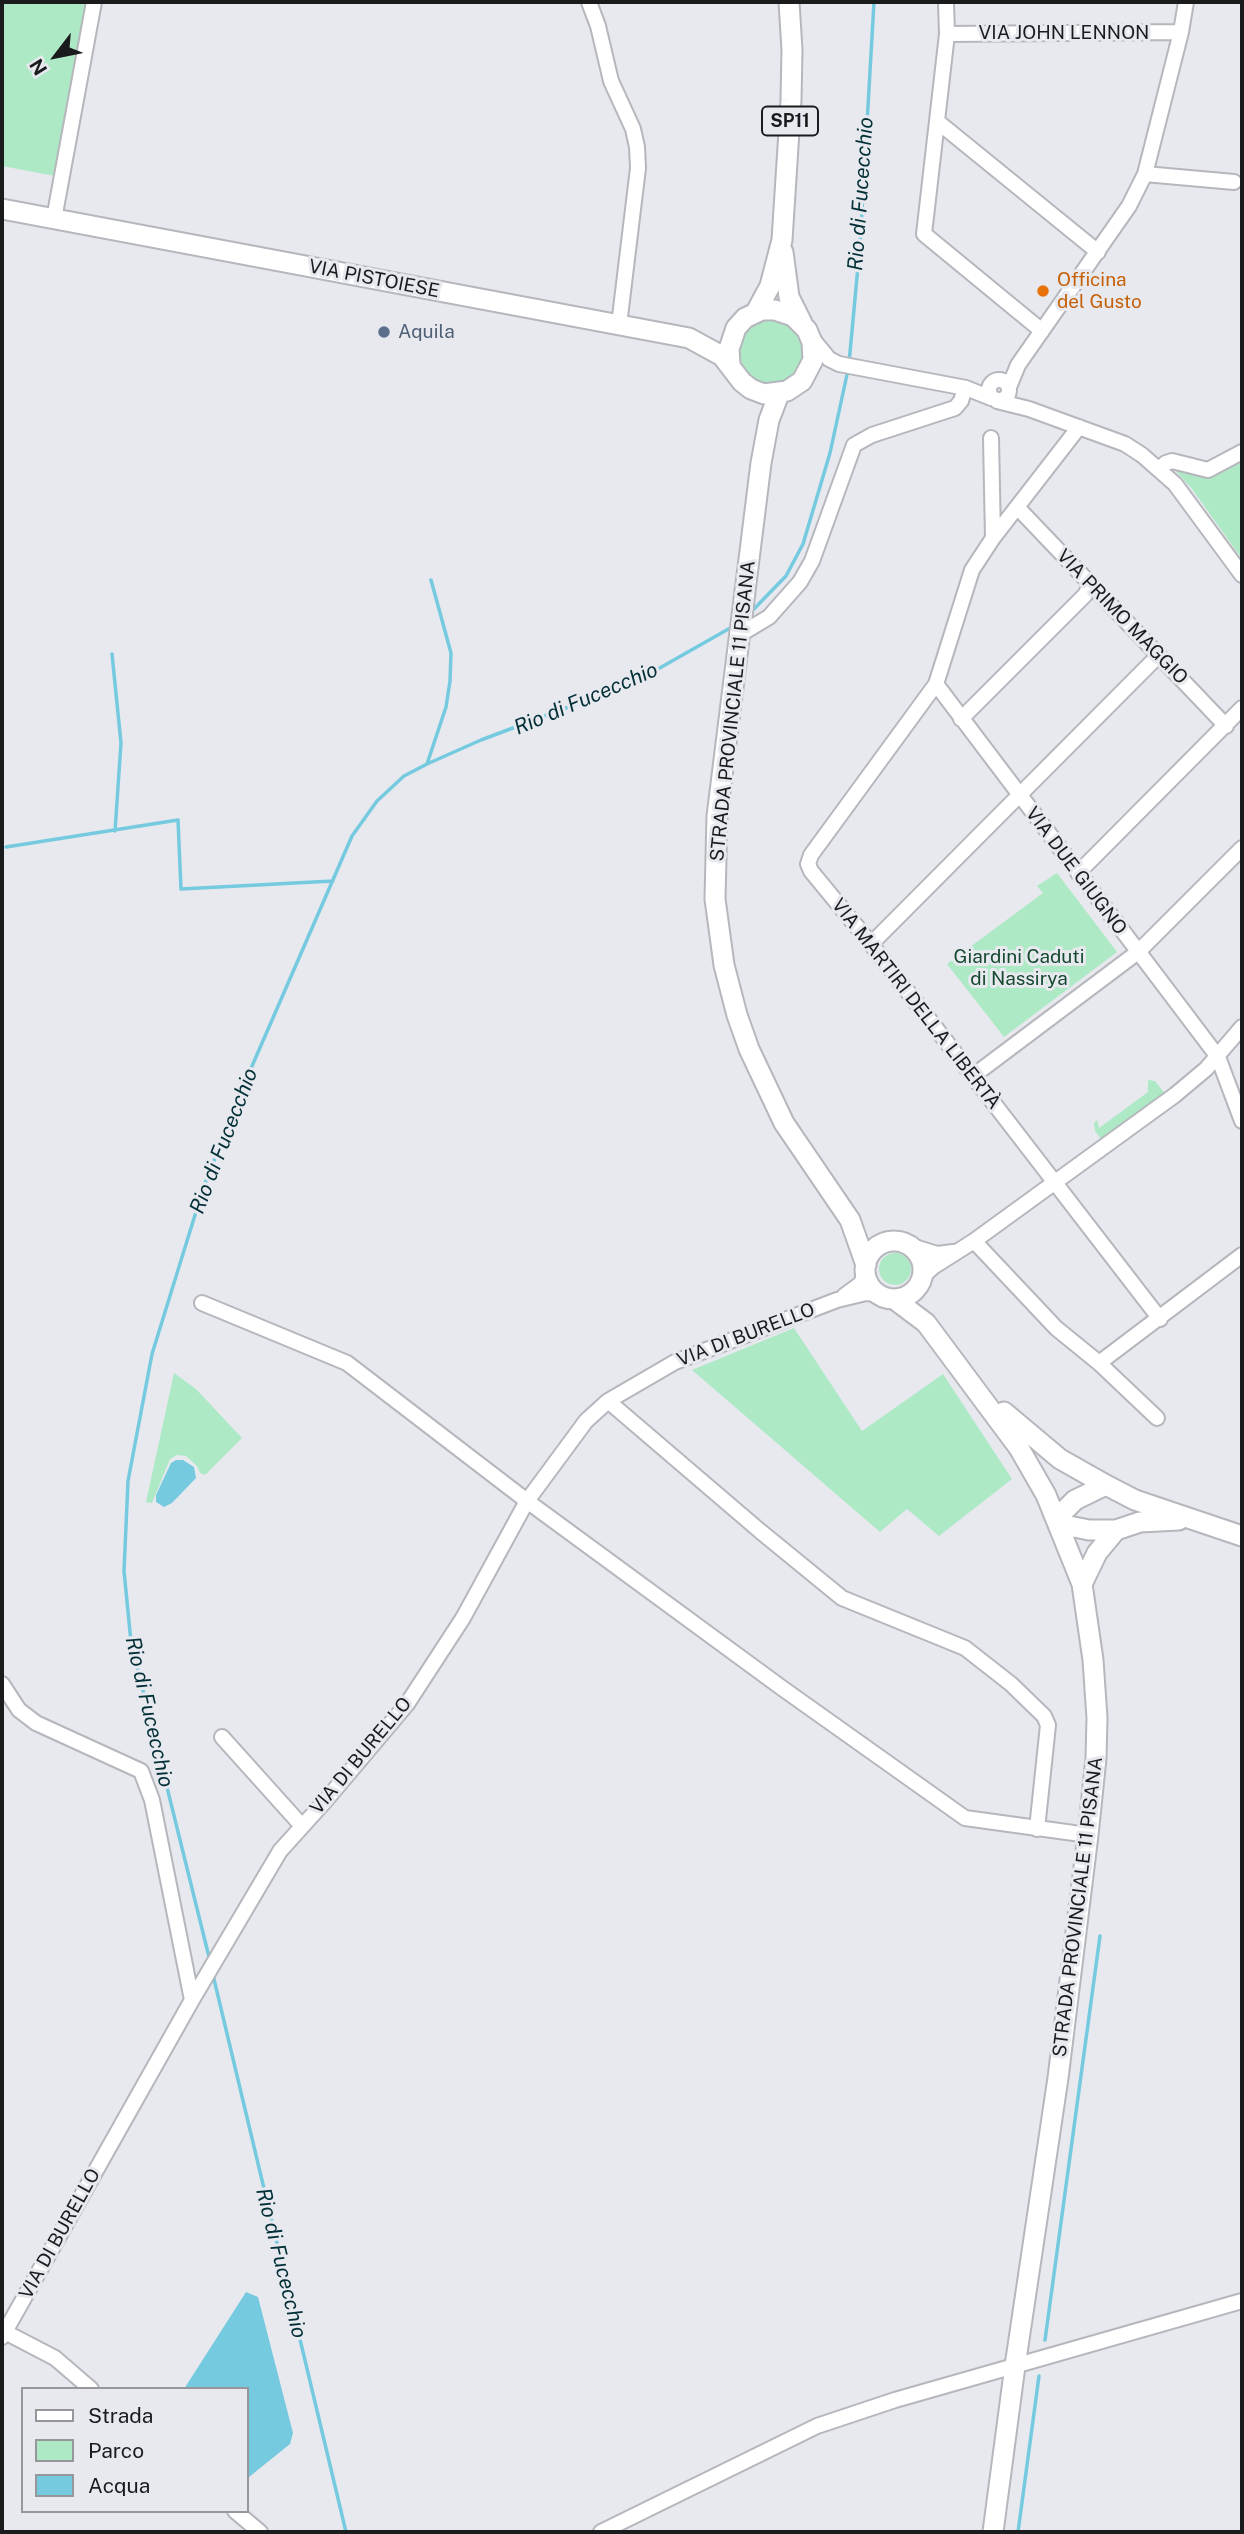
<!DOCTYPE html>
<html>
<head>
<meta charset="utf-8">
<style>
	body { margin:0 }
	#map { position:relative; width:1244px; height:2534px; overflow:hidden; background:#e7e9ef; font-family:"Public Sans",sans-serif }
	canvas { display:block }
	.frame { position:absolute; inset:0; border:4px solid #1a1b1d; pointer-events:none }
	.legend { position:absolute; left:21px; top:2387px; width:228px; height:126px; box-sizing:border-box; background:#e7e9ef; border:2px solid #95979b; margin:0; padding:9px 12px; list-style:none; font-size:21px; color:#1a1b1d }
	.legend li { display:flex; align-items:center; gap:14px; height:35px }
	.legend b { width:35px; border:2px solid #95979b }
	.north { position:absolute; left:21px; top:21px; width:70px; height:70px; -webkit-text-stroke:5px #e7e9ef; paint-order:stroke; rotate:238deg; font-size:19px; font-weight:700; line-height:28px; text-align:center; color:#1a1b1d }
	.north::after { content:''; display:block; margin:auto; width:24px; height:32px; background:#1a1b1d; clip-path:polygon(50% 0,100% 100%,50% 72%,0 100%) }
</style>
</head>
<body>
<div id="map">
<canvas width="1244" height="2534"></canvas>
<div class="frame"></div>
<ul class="legend">
<li><b style="height:9px;background:#fff"></b>Strada</li>
<li><b style="height:19px;background:#aee9c6"></b>Parco</li>
<li><b style="height:19px;background:#75cadf"></b>Acqua</li>
</ul>
<div class="north">N</div>
</div>
<script>
const g = document.querySelector('canvas').getContext('2d');
g.lineJoin = 'round';
function fillPath(path, color) { g.fillStyle = color; g.fill(path, 'evenodd'); }
const shape = rows => new Path2D(rows.map(r => 'M' + r).join(''));
function trace(path, color, width, dash) { g.strokeStyle = color; g.lineWidth = width; g.lineCap = dash ? 'butt' : 'round'; g.setLineDash(dash || []); g.stroke(path); }
function label(font, color, halo, rows, align = 'center') {
  g.font = font + ' "Public Sans",sans-serif'; g.lineWidth = 6; g.setLineDash([]); g.textBaseline = 'middle'; g.strokeStyle = halo; g.fillStyle = color; for (const [text, x, y, turn = 0] of rows) {
    g.save(); g.translate(x, y); g.rotate((+turn || 0) * Math.PI / 180); g.textAlign = isNaN(turn) ? turn : align; if (halo) g.strokeText(text, 0, 0); g.fillText(text, 0, 0); g.restore();
  }
}
const green = shape([
	[2,2,87,2,55,176,2,166],
	'740 352a32 32 0 1 1 64 0a32 32 0 1 1-64 0Z',
	[1242,459,1242,559,1192,489,1174,469,1207,472],
	[1057,873,1117,952,1004,1037,947,964,1043,893,1037,886],
	[1148,1080,1155,1081,1165,1094,1102,1140,1095,1131,1094,1123,1097,1120,1099,1128,1148,1092],
	'879 1269a16 16 0 1 1 32 0a16 16 0 1 1-32 0Z',
	[794,1328,862,1431,943,1374,1012,1479,939,1536,907,1509,880,1532,692,1370],
	[174,1373,196,1389,242,1438,205,1475,200,1473,197,1466,186,1456,177,1455,170,1459,152,1503,146,1502]
]);
const water = shape([
	[183,1460,194,1467,196,1478,172,1503,164,1507,156,1502,156,1495,171,1463,176,1460],
	[246,2292,258,2297,293,2433,290,2444,249,2477,247,2474,247,2389,184,2389]
]);
const stream = shape([
	[849,363,860,245,874,2],
	[749,614,786,576,803,544,830,453,848,370],
	[112,654,121,743,115,831],
	[427,764,446,707,450,681,451,653,431,580],
	[6,847,178,820,181,889,333,881],
	[210,1961,131,1642,124,1571,128,1481,152,1354,204,1186,249,1073,352,836,377,801,404,776,427,764,481,740,635,682,732,627],
	[213,1975,346,2532],
	[1045,2340,1100,1936],
	[1018,2532,1039,2376]
]);
const minor = shape([
	[589,2,598,26,611,81,633,129,637,147,638,168,619,325],
	[946,2,947,34,924,234,1042,331],
	[947,34,1181,32],
	[938,122,1098,252],
	[1145,174,1234,182],
	[54,219,94,2],
	[811,337,829,359,839,364,966,388,991,398],
	'989 390a10 10 0 1 1 20 0a10 10 0 1 1-20 0Z',
	[1009,387,1018,365,1129,206,1145,174,1181,32,1186,2],
	[997,401,1029,409,1125,444,1142,455,1175,484,1242,575],
	[1079,427,993,538,972,570,936,684,811,855,808,864,811,871,871,944,1160,1319],
	[991,438,993,538],
	[1160,468,1166,463,1172,461,1208,470,1242,452],
	[1018,508,1226,726],
	[739,635,769,617,800,582,812,561,854,445,872,435,955,408,961,401,965,388],
	[936,684,1218,1057,1242,1121],
	[961,719,1085,595,1091,584],
	[1078,873,1242,708],
	[871,944,1159,655],
	[973,1076,1138,952,1242,848],
	[974,1241,1056,1328,1099,1363,1157,1418],
	[905,1244,937,1254,953,1252],
	[922,1277,933,1267,974,1241,1175,1095,1206,1069,1242,1027],
	[844,1296,859,1285,866,1276],
	[202,1303,347,1363,527,1501,782,1688,965,1818,1088,1835],
	[1099,1363,1242,1255],
	[608,1401,760,1531,842,1598,965,1648,1011,1684,1044,1716,1048,1725,1037,1829],
	[2,1684,19,1710,36,1723,141,1771,152,1800,192,2000],
	[222,1737,302,1826],
	[5,2332,55,2358,91,2389],
	[2,2337,192,2000,280,1851,326,1800,407,1704,463,1618,527,1501,586,1421,608,1401,675,1362,837,1300,866,1293,878,1294],
	[235,2511,260,2532],
	[601,2532,817,2426,895,2400,1242,2301]
]);
const major = shape([
	[2,209,689,338,722,356,742,382,751,389,764,394,787,391,802,381,813,360,812,342,807,330,793,316,775,310,762,310,745,318,736,328,729,349,730,364],
	[783,252,789,297,802,323],
	[756,312,770,286,782,240,791,100,792,50,789,2],
	[779,394,769,420,761,463,717,816,715,899,724,965,737,1015,749,1049,784,1123,850,1220,866,1265],
	'865 1270a29 29 0 1 1 58 0a29 29 0 1 1-58 0Z',
	[894,1299,926,1323,1019,1448,1046,1495,1082,1584,1093,1660,1097,1718,1096,1758,1088,1835,1058,2078,1015,2366,993,2532],
	[1004,1412,1060,1459,1106,1485,1135,1500,1242,1536],
	[1059,1524,1064,1511,1075,1500,1106,1485],
	[1059,1524,1089,1530,1116,1530],
	[1082,1584,1097,1553,1116,1530,1140,1522,1179,1520]
]);
const markers = [
	[1043,291,7,"#e8710a"],
	[384,332,7,"#5c6f8a"]
];
const shields = [
	[790,121,56]
];
const shieldNames = [
	["SP11",790,121]
];
const streetNames = [
	["VIA JOHN LENNON",1064,33],
	["VIA PISTOIESE",374,279,11],
	["VIA PRIMO MAGGIO",1122,617,46],
	["STRADA PROVINCIALE 11 PISANA",733,711,-84],
	["VIA DUE GIUGNO",1076,871,53],
	["VIA MARTIRI DELLA LIBERTÀ",916,1004,52],
	["VIA DI BURELLO",746,1335,-21],
	["VIA DI BURELLO",361,1756,-50],
	["STRADA PROVINCIALE 11 PISANA",1078,1907,-83],
	["VIA DI BURELLO",60,2234,-61]
];
const foodNames = [
	["Officina",1057,280],
	["del Gusto",1057,302]
];
const serviceNames = [
	["Aquila",398,332]
];
const parkNames = [
	["Giardini Caduti",1019,957],
	["di Nassirya",1019,979]
];
const waterNames = [
	["Rio di Fucecchio",861,194,-86],
	["Rio di Fucecchio",586,699,-23],
	["Rio di Fucecchio",224,1141,-69],
	["Rio di Fucecchio",149,1712,77],
	["Rio di Fucecchio",281,2263,76]
];
fillPath(green, '#aee9c6');
fillPath(water, '#75cadf');
trace(stream, '#75cadf', 3.5);
trace(minor, '#b5b7bd', 18);
trace(major, '#b5b7bd', 23);
trace(minor, '#fff', 14);
trace(major, '#fff', 19);
for (const [x, y, r, color] of markers) { const dot = new Path2D(); dot.arc(x, y, r, 0, 2 * Math.PI); g.fillStyle = color; g.fill(dot); trace(dot, '#e7e9ef', 2.5); }
for (const [x, y, w] of shields) { const box = new Path2D(); box.roundRect(x - w / 2, y - 14.5, w, 29, 5); g.fillStyle = '#e7e9ef'; g.fill(box); trace(box, '#1a1b1d', 2); }
label('bold 18px', '#1a1b1d', null, shieldNames);
label('19px', '#1a1b1d', '#e7e9ef', streetNames);
label('19px', '#c56008', '#e7e9ef', foodNames, 'left');
label('19px', '#4e5e75', '#e7e9ef', serviceNames, 'left');
label('19px', '#154930', '#e7e9ef', parkNames);
label('italic 21px', '#032f37', '#e7e9ef', waterNames);
</script>
</body>
</html>
